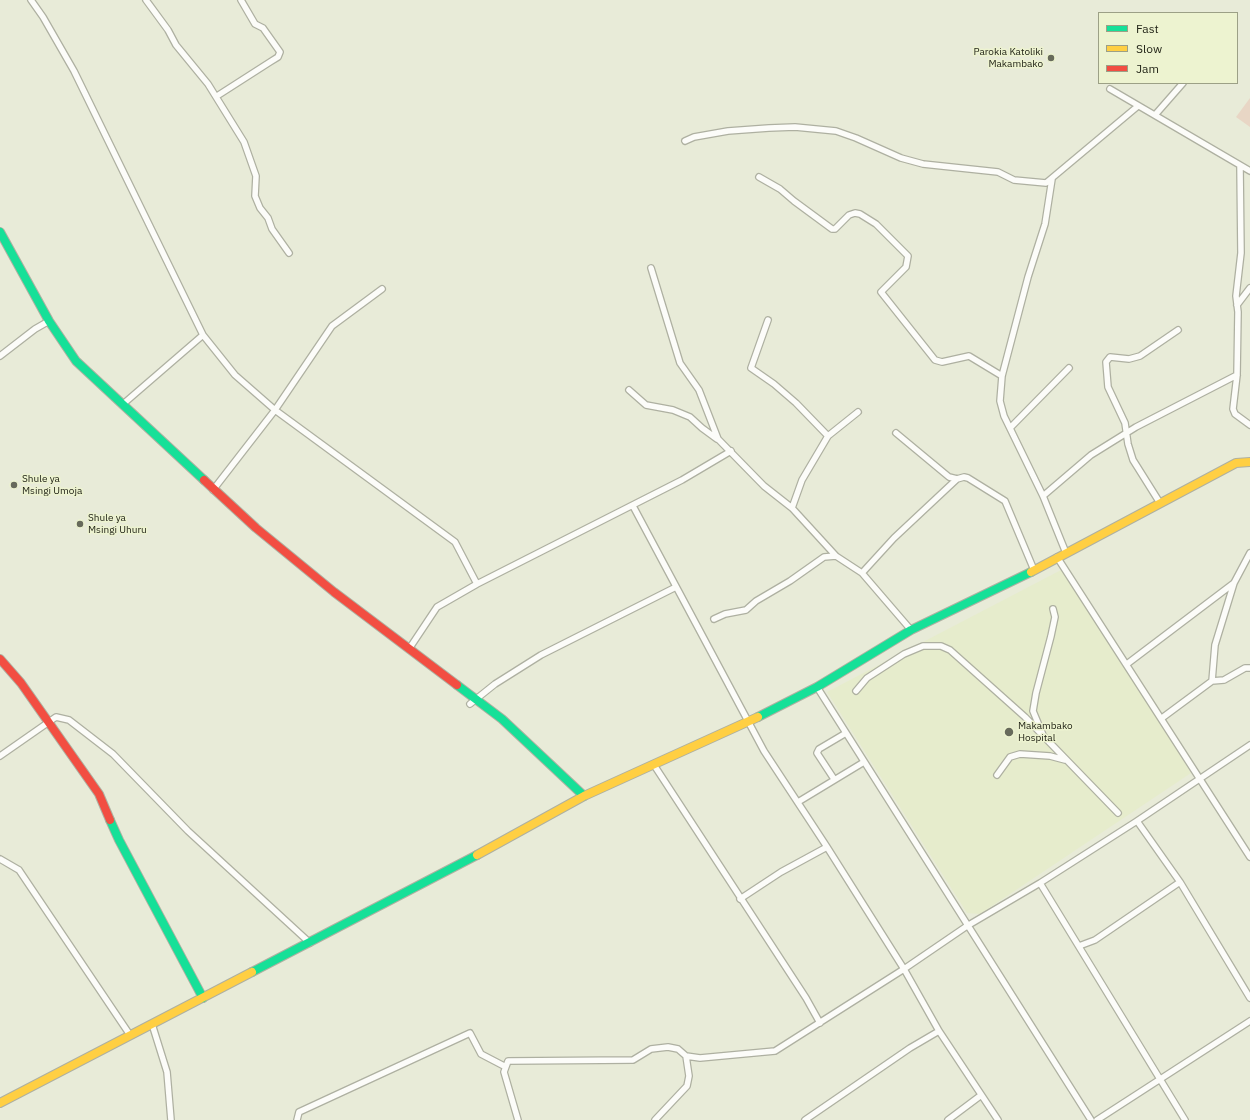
<!DOCTYPE html>
<html>
<head>
<meta charset="utf-8">
<style>
	body { margin:0 }
	#map { position:relative; width:1250px; height:1120px; overflow:hidden; background:#e8ebd8; font-family:"IBM Plex Sans",sans-serif }
	canvas { display:block }
	.legend { position:absolute; left:1098px; top:12px; width:140px; height:72px; box-sizing:border-box; background:#edf3d0; border:1px solid #9ca086; margin:0; padding:5px 7px; list-style:none; font-size:12px; color:#222417 }
	.legend li { display:flex; align-items:center; gap:8px; height:20px }
	.legend b { width:20px; border:1px solid #9ca086 }
</style>
</head>
<body>
<div id="map">
<canvas width="1250" height="1120"></canvas>
<ul class="legend">
<li><b style="height:5px;background:#16e098"></b>Fast</li>
<li><b style="height:5px;background:#ffcf43"></b>Slow</li>
<li><b style="height:5px;background:#f24e42"></b>Jam</li>
</ul>
</div>
<script>
const g = document.querySelector('canvas').getContext('2d');
g.lineJoin = 'round';
function fillPath(path, color) { g.fillStyle = color; g.fill(path, 'evenodd'); }
const shape = rows => new Path2D(rows.map(r => 'M' + r).join(''));
function trace(path, color, width, dash) { g.strokeStyle = color; g.lineWidth = width; g.lineCap = dash ? 'butt' : 'round'; g.setLineDash(dash || []); g.stroke(path); }
function label(font, color, halo, rows, align = 'center') {
  g.font = font + ' "IBM Plex Sans",sans-serif'; g.lineWidth = 3; g.setLineDash([]); g.textBaseline = 'middle'; g.strokeStyle = halo; g.fillStyle = color; for (const [text, x, y, turn = 0] of rows) {
    g.save(); g.translate(x, y); g.rotate((+turn || 0) * Math.PI / 180); g.textAlign = isNaN(turn) ? turn : align; if (halo) g.strokeText(text, 0, 0); g.fillText(text, 0, 0); g.restore();
  }
}
const built = shape([
	[1063,569,1191,773,980,914,967,913,827,692]
]);
const green = shape([
	[1250,98,1250,127,1236,117]
]);
const street = shape([
	[31,0,43,17,74,71,203,335,235,375,275,410,455,542,477,584],
	[146,0,168,30,176,45,208,84,244,142,256,176,255,196,260,208,268,218,272,229,289,253],
	[1110,89,1250,171],
	[217,96,270,62,278,57,280,52,263,28,255,24,241,0],
	[1155,115,1183,83],
	[685,141,694,137,728,131,769,128,795,127,836,131,856,138,901,158,923,164,998,172,1014,180,1046,183,1138,106],
	[1240,166,1241,253,1236,296,1238,312,1237,375,1233,409,1235,414,1250,425],
	[759,177,780,189,794,201,832,229,835,229,849,215,855,213,860,214,876,224,908,256,906,267,881,292,935,360,942,362,969,356,1002,376],
	[1052,179,1045,224,1028,277,1002,376,1000,401,1004,416,1043,496,1066,553],
	[651,268,680,363,699,390,718,439,764,486,792,508,836,556,862,573,911,630],
	[1237,305,1250,288],
	[768,320,751,368,774,384,796,403,828,436],
	[0,356,35,329,49,321],
	[629,390,646,405,673,410,690,417,702,428,717,439],
	[122,405,203,335],
	[1010,428,1069,368],
	[896,433,949,477,957,479,964,477,968,478,1005,501,1034,570],
	[213,490,275,410,332,326,382,289],
	[1043,496,1091,455,1136,427,1237,375],
	[1160,503,1133,460,1128,444,1125,423,1108,387,1106,362,1110,357,1129,359,1140,356,1178,330],
	[633,506,764,751,827,847,904,969,939,1031,998,1120],
	[792,508,802,480,828,436,858,412],
	[1057,557,1250,857],
	[862,573,894,538,957,479],
	[714,619,725,614,746,610,756,601,790,581,824,557,836,556],
	[409,649,437,607,477,584,682,480,731,451],
	[1127,664,1234,583,1250,553],
	[1212,681,1224,680,1245,668,1250,668],
	[817,687,1091,1120],
	[856,691,867,678,904,654,923,646,941,646,950,650,1025,717,1118,813],
	[470,704,495,684,541,655,676,587],
	[1162,718,1212,681,1215,645,1234,583],
	[1043,735,1033,711,1036,693,1051,636,1055,617,1053,609],
	[0,756,56,717,69,720,113,754,188,831,310,943],
	[654,765,806,998,820,1023],
	[997,775,1010,757,1020,754,1050,756,1065,760],
	[834,779,817,753,819,749,846,733],
	[798,802,864,762],
	[1137,821,1180,882,1250,998],
	[0,859,19,870,130,1035],
	[1040,883,1185,1120],
	[740,899,781,872,827,847],
	[1079,946,1095,940,1180,882],
	[152,1024,167,1072,171,1120],
	[297,1120,299,1112,470,1033,481,1054,504,1066],
	[518,1120,504,1072,508,1061,633,1060,651,1049,668,1047,678,1049,686,1056,700,1058,775,1051,904,969,967,926,1040,883,1137,821,1250,745],
	[655,1120,687,1086,689,1076,686,1056],
	[805,1120,910,1048,939,1031],
	[948,1120,980,1096],
	[1097,1120,1250,1021]
]);
const fast = shape([
	[0,232,49,321,76,361,204,480],
	[457,685,502,719,584,796],
	[758,717,817,687,911,630,1031,572],
	[110,820,119,840,203,998],
	[252,972,477,855]
]);
const slow = shape([
	[1031,572,1236,463,1250,462],
	[477,855,584,796,758,717],
	[0,1103,252,972]
]);
const jam = shape([
	[204,480,256,528,334,592,457,685],
	[0,659,21,683,99,794,110,820]
]);
const markers = [
	[1051,58,4,"#676a5b"],
	[14,485,4,"#676a5b"],
	[80,524,4,"#676a5b"],
	[1009,732,5,"#676a5b"]
];
const poiNames = [
	["Parokia Katoliki",1043,52,"right"],
	["Makambako",1043,64,"right"],
	["Shule ya",22,479],
	["Msingi Umoja",22,491],
	["Shule ya",88,518],
	["Msingi Uhuru",88,530],
	["Makambako",1018,726],
	["Hospital",1018,738]
];
fillPath(built, '#e6eccc');
fillPath(green, '#e8d6c5');
trace(street, '#aeb0a1', 8);
trace(fast, '#aeb0a1', 10);
trace(slow, '#aeb0a1', 10);
trace(jam, '#aeb0a1', 10);
trace(street, '#fcfcf9', 5.5);
trace(fast, '#16e098', 8);
trace(slow, '#ffcf43', 8);
trace(jam, '#f24e42', 8);
for (const [x, y, r, color] of markers) { const dot = new Path2D(); dot.arc(x, y, r, 0, 2 * Math.PI); g.fillStyle = color; g.fill(dot); trace(dot, '#edf3d0', 1.5); }
label('10px', '#222417', '#edf3d0', poiNames, 'left');
</script>
</body>
</html>
